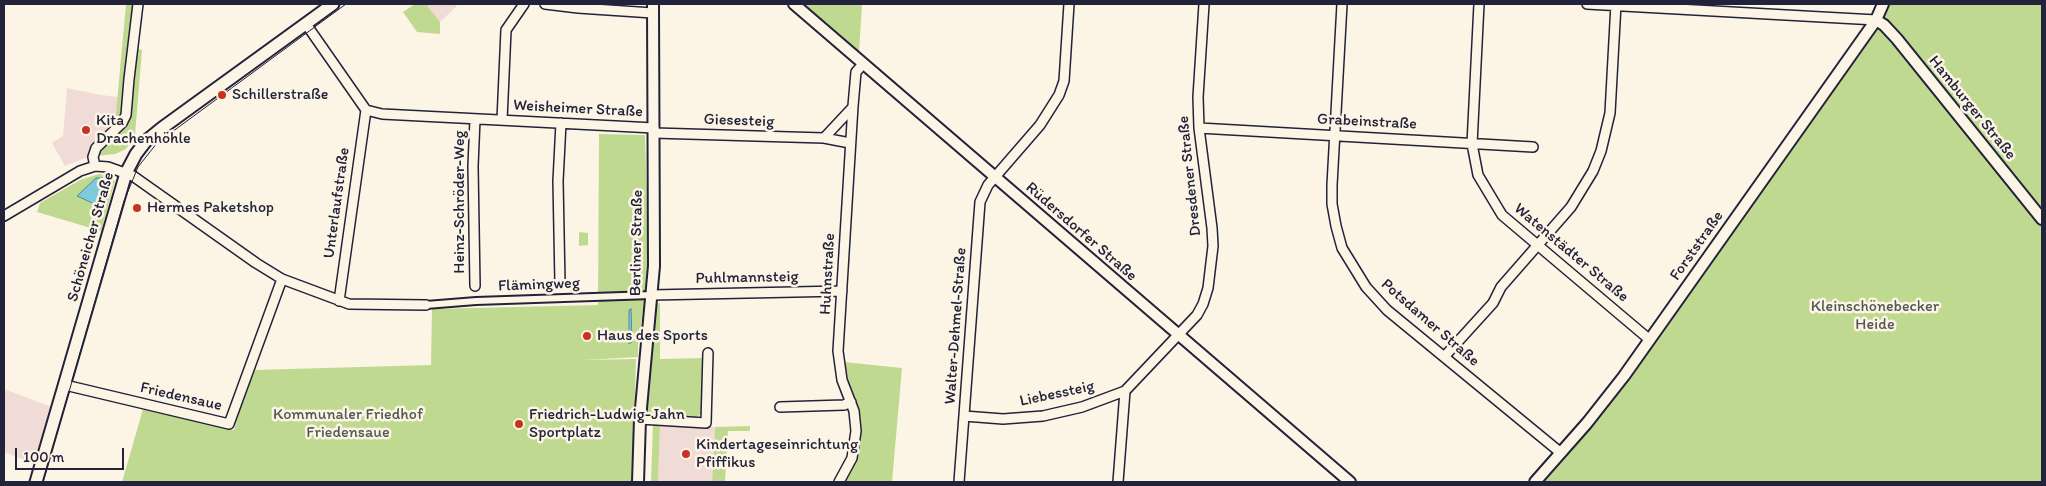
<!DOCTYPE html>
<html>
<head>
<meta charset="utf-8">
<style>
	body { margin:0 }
	#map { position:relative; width:2046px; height:486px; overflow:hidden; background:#fcf5e5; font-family:Itim,sans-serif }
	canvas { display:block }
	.frame { position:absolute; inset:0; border:5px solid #22223b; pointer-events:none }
	.scale { position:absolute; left:15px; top:448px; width:109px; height:22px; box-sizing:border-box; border:2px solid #22223b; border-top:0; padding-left:6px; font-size:15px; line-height:18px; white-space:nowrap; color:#22223b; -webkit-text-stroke:4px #fcf5e5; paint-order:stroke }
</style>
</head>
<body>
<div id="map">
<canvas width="2046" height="486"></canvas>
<div class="frame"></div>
<div class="scale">100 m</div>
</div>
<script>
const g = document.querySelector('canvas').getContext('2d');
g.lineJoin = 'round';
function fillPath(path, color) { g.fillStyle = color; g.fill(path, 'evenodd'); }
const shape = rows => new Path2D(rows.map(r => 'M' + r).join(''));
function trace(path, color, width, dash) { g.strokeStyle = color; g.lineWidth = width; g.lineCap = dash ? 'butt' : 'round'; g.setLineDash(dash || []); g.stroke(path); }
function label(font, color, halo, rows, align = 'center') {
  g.font = font + ' Itim,sans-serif'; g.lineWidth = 5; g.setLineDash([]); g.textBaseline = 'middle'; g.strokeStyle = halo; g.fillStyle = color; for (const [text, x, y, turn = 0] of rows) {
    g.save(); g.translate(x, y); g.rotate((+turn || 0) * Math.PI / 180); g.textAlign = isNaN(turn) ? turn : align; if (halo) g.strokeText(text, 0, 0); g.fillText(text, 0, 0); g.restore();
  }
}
const built = shape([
	[426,4,455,4,457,6,440,22],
	[67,88,101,95,118,97,115,124,95,143,90,156,65,166,52,143,63,136],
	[4,389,54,408,37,465,4,452],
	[660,424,715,427,712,482,658,482]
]);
const green = shape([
	[126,4,135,4,123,110,121,118,115,124],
	[415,4,426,4,440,22,440,34,417,32,403,12],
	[802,4,862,4,859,53],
	[1888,4,2042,4,2042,482,1539,482,1617,390],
	[137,49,142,50,135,135,126,149,115,154,96,156,99,149,129,118],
	[599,134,645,135,648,235,647,283,638,345,638,357,583,360,636,359,632,482,122,482,143,409,234,430,240,409,255,370,431,365,432,309,598,305],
	[99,174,110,176,115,181,101,231,37,212,40,203,80,180],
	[579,232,588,233,588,245,579,246],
	[660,303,660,359,705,358,703,413,693,419,654,417,645,409,654,304],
	[844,362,902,368,892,482,844,482,858,457,861,439,857,403,846,374],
	[660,424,658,482,651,482,653,425],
	[750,426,750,431,728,431,725,482,712,482,715,427]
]);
const water = shape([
	[96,178,106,178,111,184,105,206,101,207,77,196,96,178],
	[631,309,632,342,629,344,629,310,631,309]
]);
const pedestrian = shape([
	[426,305,476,301,652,295]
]);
const minor = shape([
	[545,4,578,8,653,13],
	[1342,4,1332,185,1332,204,1336,226,1342,248,1366,287,1387,310,1561,453],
	[1479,4,1472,144,1478,175,1502,215,1650,340],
	[1587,4,1876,20],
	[306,24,366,110,382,114,654,128],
	[502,120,506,30,524,4],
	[1199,128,1533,147],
	[654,133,824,138,850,143],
	[824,138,853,107],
	[95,166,93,157,96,148,122,123,126,115,129,79,138,4],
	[4,216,80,171,95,166,108,167,133,176,256,263,282,279,349,304,426,305],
	[560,284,558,181,561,123],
	[475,286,473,166,475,119],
	[652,295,842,291],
	[339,301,366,110],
	[1444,357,1493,303,1501,287,1571,207,1593,171,1601,151,1610,113,1616,4],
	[65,385,229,424,282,279],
	[780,407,844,405,851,402],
	[964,416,1003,419,1043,416,1082,407,1125,391],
	[640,419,706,423,708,353],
	[839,482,852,458,856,431,854,411,842,380,838,351,853,106,856,72,863,64],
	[959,482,980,202,988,185,1040,125,1059,95,1064,81,1069,4],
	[1118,482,1125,391,1197,315,1203,304,1208,288,1213,246,1212,228,1199,128,1198,97,1204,4]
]);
const tertiary = shape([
	[794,4,1350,482],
	[1876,20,1884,25,1897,39,2042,219],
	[638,482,640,419,654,266,653,4],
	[1535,482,1587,423,1624,376,1876,20,1883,4]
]);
const secondary = shape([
	[36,482,126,173,136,154,146,141,162,128,333,4]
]);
const tram = shape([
	[43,482,124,201,138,167,157,143,346,4]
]);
const markers = [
	[222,95,5,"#c8321e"],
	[86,130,5,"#c8321e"],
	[137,208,5,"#c8321e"],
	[587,336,5,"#c8321e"],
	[519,424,5,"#c8321e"],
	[686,454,5,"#c8321e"]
];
const poiNames = [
	["Schillerstraße",232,95],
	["Kita",96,121],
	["Drachenhöhle",96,139],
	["Hermes Paketshop",147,208],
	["Haus des Sports",597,336],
	["Friedrich-Ludwig-Jahn",529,415],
	["Sportplatz",529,433],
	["Kindertageseinrichtung",696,445],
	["Pfiffikus",696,463]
];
const streetNames = [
	["Hamburger Straße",1972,108,51],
	["Weisheimer Straße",578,109,3],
	["Giesesteig",739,121,2],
	["Grabeinstraße",1367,122,3],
	["Dresdener Straße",1190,176,-96],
	["Heinz-Schröder-Weg",460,202,-90],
	["Unterlaufstraße",337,203,-82],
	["Rüdersdorfer Straße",1081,232,41],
	["Schöneicher Straße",91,237,-74],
	["Berliner Straße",637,243,-89],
	["Forststraße",1697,246,-55],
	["Watenstädter Straße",1571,253,40],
	["Huhnstraße",828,274,-87],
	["Puhlmannsteig",747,278,-1],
	["Flämingweg",539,285,-2],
	["Potsdamer Straße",1430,323,41],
	["Walter-Dehmel-Straße",956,326,-86],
	["Liebessteig",1057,394,-12],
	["Friedensaue",181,397,13]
];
const parkNames = [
	["Kleinschönebecker",1875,307],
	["Heide",1875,325],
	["Kommunaler Friedhof",348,415],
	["Friedensaue",348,433]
];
fillPath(built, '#f0dbd7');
fillPath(green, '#c0d990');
fillPath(water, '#7ecadd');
trace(water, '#59879c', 1);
trace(pedestrian, '#22223b', 10);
trace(minor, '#22223b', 12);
trace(tertiary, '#22223b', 14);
trace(secondary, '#22223b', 15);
trace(pedestrian, '#fcf5e5', 6);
trace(minor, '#fcf5e5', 9);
trace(tertiary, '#fcf5e5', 10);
trace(secondary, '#fcf5e5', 11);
trace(tram, '#22223b', 1);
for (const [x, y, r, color] of markers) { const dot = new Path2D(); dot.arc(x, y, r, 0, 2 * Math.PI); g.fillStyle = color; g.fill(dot); trace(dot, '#fcf5e5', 2); }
label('16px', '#22223b', '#fcf5e5', poiNames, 'left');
label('16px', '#22223b', '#fcf5e5', streetNames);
label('16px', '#515954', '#fcf5e5', parkNames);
</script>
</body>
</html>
